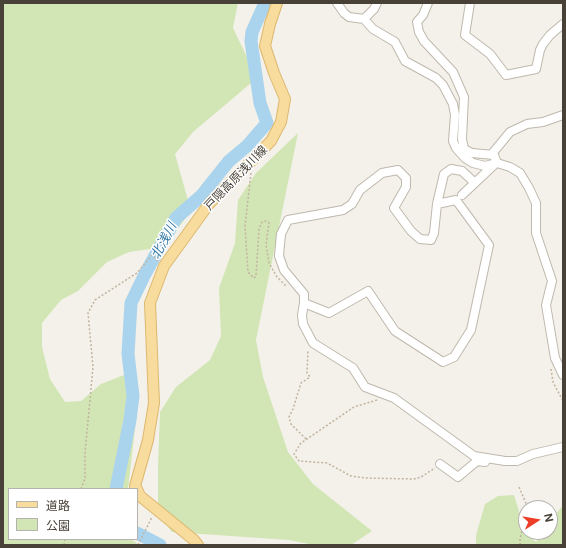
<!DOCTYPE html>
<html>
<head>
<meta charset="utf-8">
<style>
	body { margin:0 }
	#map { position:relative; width:566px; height:548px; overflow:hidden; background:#f4f1ea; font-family:Inter,"Noto Sans JP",sans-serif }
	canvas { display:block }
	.frame { position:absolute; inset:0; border:4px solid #484138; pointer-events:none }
	.legend { position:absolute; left:8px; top:488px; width:130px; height:52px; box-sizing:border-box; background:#fff; border:1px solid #b6b3af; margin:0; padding:5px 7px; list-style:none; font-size:12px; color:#484138 }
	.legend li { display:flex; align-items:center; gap:8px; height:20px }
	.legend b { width:20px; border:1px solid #b6b3af }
	.north { position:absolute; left:518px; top:500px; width:40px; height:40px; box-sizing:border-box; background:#fff; border:1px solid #b6b3af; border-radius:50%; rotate:78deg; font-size:11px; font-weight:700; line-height:16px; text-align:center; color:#484138 }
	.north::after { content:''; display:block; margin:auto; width:14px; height:18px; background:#ee3e27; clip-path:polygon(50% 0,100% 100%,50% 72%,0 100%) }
</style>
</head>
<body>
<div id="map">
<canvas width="566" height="548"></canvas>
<div class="frame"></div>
<ul class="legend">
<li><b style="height:5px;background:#f8dc9e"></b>道路</li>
<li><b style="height:11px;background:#d2e6b5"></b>公園</li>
</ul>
<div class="north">N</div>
</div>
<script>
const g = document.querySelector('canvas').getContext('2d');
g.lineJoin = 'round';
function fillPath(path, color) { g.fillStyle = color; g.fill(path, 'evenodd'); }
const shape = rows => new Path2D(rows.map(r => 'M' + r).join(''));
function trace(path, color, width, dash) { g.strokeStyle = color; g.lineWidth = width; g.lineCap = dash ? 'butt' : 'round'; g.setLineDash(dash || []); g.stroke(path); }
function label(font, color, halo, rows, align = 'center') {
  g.font = font + ' Inter,"Noto Sans JP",sans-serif'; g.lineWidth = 3; g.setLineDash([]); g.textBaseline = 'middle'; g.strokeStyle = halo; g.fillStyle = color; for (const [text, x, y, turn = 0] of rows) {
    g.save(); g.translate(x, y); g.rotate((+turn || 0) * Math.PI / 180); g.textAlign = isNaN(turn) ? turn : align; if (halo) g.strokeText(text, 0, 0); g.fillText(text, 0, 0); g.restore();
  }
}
const green = shape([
	[3,3,238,3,233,28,257,78,193,132,175,154,191,211,164,247,129,252,107,262,78,291,61,300,42,323,42,347,50,379,65,402,81,401,101,384,124,375,139,394,128,489,9,489,9,539,131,539,139,545,3,545],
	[298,133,256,340,263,377,288,452,313,484,372,531,351,545,314,545,289,540,172,532,158,513,158,466,160,412,176,387,210,360,221,336,219,288,235,243,238,200,256,173],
	[514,495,526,534,536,542,543,532,550,532,550,522,563,505,563,545,476,545,476,535,485,504,498,496]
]);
const river = shape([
	[116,489,130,420,133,396,128,354,131,303,145,274,176,218,201,196,229,161,247,146,267,123,260,103,251,41,252,32,265,3],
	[137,533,160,545]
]);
const path = shape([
	[251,173,245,226,248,272,254,278,256,276,259,229,262,222,266,221,269,223,266,245,269,263,277,277,287,287],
	[551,369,553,382,563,401],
	[377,400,354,407,301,443,294,454,299,461,327,463,351,476,365,478,414,479,421,477,435,468],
	[306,439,291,424,289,417,293,409,301,383,310,377,307,373,308,350],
	[519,487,528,508],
	[81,489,85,478,85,453,93,367,88,313,95,300,137,273,152,255,158,261],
	[64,545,65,539],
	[138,545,152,517],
	[520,545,520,539,526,514]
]);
const minor = shape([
	[337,3,344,13,349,17,364,19,374,9,377,3],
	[428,3,423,15,417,22,419,32,424,41,453,72,464,97,462,139,464,149,472,153,494,155,497,163],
	[470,3,465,35,490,54,506,75,536,69,540,50,543,44,550,35,563,24],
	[364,19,373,29,395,42,405,61,436,78,443,85,453,104,455,115,453,141,456,148,465,158,473,163,485,166,497,163,510,167,520,173,529,188,536,203,536,233,552,281,546,305,555,358,563,375],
	[491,155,510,132,527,124,543,122,563,115],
	[462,195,496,163],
	[437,204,456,200,489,245,471,330,454,357,443,362,395,331,368,291,329,313,304,303,302,315,303,324,313,343,353,368,365,387,394,398,474,456,505,461,517,461,533,454,563,447],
	[304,303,304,294,284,270,279,256,281,234,288,220,343,210,352,204,360,190,382,173,398,170,406,178,406,187,394,208,411,231,420,239,431,240,434,233,437,204,444,174,451,169,462,171,475,183],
	[440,464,458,477,477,461,485,462]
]);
const major = shape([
	[137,489,135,486,148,440,154,403,150,303,164,266,209,204,271,141,281,122,285,99,274,73,265,46,270,24,277,3],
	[137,489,140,496,194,540,198,545]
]);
const streetNames = [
	["戸隠高原浅川線",236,178,-46]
];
const waterNames = [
	["北浅川",164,241,-62]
];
fillPath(green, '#d2e6b5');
trace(river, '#aad4ed', 13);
trace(minor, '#bfb8ad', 10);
trace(major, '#ddb86f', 12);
trace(path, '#c0b39f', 1.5, [2, 2]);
trace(minor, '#fff', 8);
trace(major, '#f8dc9e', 10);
label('12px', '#484138', '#fff', streetNames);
label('italic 13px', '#357aa6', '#fff', waterNames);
</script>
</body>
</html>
